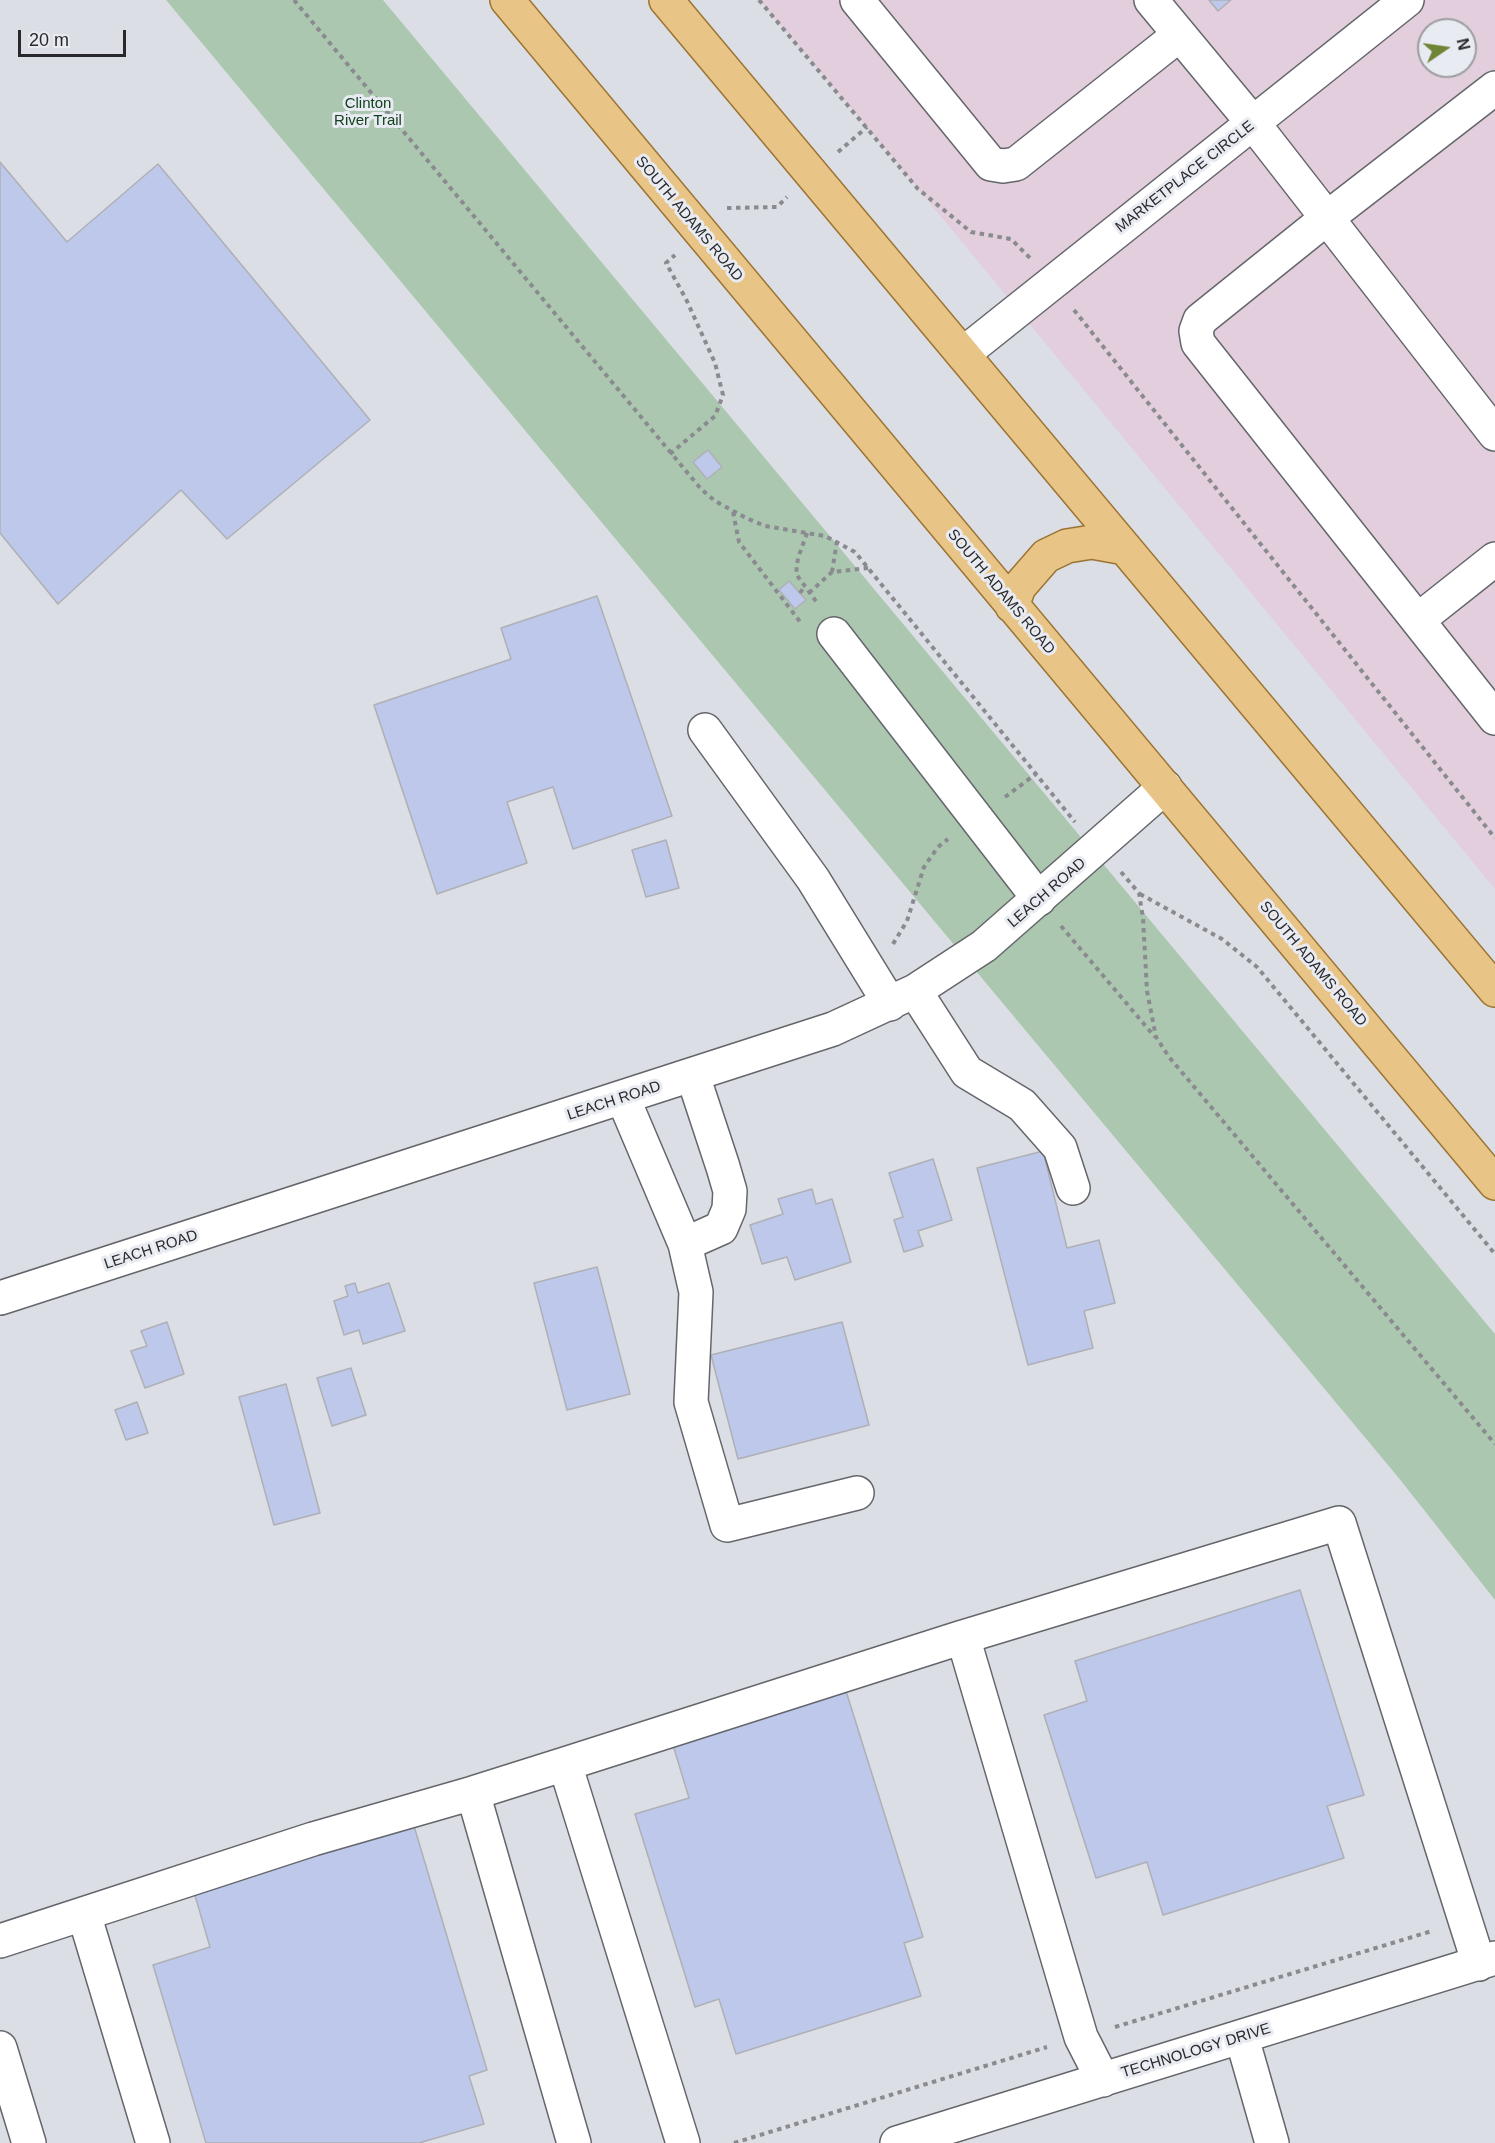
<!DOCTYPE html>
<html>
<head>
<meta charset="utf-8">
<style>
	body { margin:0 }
	#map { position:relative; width:1495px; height:2143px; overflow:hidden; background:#dcdee5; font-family:Helvetica,sans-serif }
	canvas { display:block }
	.north { position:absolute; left:1417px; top:18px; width:60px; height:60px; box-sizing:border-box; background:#e9ebf2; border:2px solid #9c9da3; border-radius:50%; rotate:77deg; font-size:16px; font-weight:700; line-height:24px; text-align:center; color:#29292c }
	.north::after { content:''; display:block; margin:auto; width:21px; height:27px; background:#6f8435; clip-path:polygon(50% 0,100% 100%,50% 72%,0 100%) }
	.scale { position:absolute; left:18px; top:30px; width:108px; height:27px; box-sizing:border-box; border:3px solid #29292c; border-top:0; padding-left:8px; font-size:18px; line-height:21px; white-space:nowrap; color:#29292c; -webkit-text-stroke:4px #e9ebf2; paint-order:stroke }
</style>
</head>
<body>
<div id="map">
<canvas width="1495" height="2143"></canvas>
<div class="north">N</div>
<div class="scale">20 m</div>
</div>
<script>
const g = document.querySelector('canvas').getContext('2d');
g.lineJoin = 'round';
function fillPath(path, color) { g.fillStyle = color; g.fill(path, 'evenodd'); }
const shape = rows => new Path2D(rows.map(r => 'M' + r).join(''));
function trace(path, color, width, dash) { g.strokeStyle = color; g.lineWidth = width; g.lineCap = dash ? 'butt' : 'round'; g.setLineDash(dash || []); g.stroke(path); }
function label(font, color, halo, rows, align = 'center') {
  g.font = font + ' Helvetica,sans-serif'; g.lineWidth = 6; g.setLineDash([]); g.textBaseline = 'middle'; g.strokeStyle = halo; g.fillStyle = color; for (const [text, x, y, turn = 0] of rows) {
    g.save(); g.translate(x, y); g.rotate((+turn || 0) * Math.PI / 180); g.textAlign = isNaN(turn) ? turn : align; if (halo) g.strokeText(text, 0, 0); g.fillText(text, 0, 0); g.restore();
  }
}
const commercial = shape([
	[759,0,1495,0,1495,889,882,145],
	[1429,30,1465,30,1465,66,1429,66]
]);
const green = shape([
	[166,0,383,0,1495,1334,1495,1600,1398,1477]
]);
const building = shape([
	[1209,0,1231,0,1218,11,1209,0],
	[0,162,67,242,158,164,370,420,227,539,181,490,58,604,0,533,0,162],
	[708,450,722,467,707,479,693,462,708,450],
	[789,581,806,600,795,609,779,590,789,581],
	[597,596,672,816,573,849,553,787,507,802,527,863,437,894,374,705,511,659,501,628,597,596],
	[666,840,679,888,646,897,632,850,666,840],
	[1043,1151,1067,1248,1099,1240,1115,1303,1084,1311,1093,1348,1028,1365,977,1168,1043,1151],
	[933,1159,952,1220,918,1231,923,1246,904,1252,894,1220,903,1217,889,1173,933,1159],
	[812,1189,816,1204,832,1199,851,1262,795,1280,787,1257,762,1264,750,1225,783,1214,778,1199,812,1189],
	[597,1267,630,1394,567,1410,534,1283,597,1267],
	[355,1283,358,1293,389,1283,405,1331,363,1344,359,1330,344,1335,334,1301,348,1296,345,1286,355,1283],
	[167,1322,184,1374,145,1388,131,1351,147,1346,141,1331,167,1322],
	[842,1322,869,1425,738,1459,711,1355,842,1322],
	[351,1368,366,1415,332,1426,317,1378,351,1368],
	[286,1384,320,1513,274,1525,239,1397,286,1384],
	[137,1402,148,1433,126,1440,115,1410,137,1402],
	[1300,1590,1364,1795,1327,1806,1344,1858,1163,1915,1147,1862,1096,1878,1044,1715,1087,1701,1075,1661,1300,1590],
	[846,1691,923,1937,904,1943,921,1996,736,2054,719,1999,695,2007,635,1814,689,1798,673,1745,846,1691],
	[414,1826,487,2070,469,2076,484,2124,419,2143,206,2143,153,1965,210,1947,194,1892,414,1826]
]);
const path = shape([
	[294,0,701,489,715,501,746,518,765,526,825,536,855,552,1075,822],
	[759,0,918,189,971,232,1011,239,1030,258],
	[838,152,867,127],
	[727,208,777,207,787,197],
	[1074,310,1495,838],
	[670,454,715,416,723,395,715,363,686,299,666,263,675,255],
	[733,512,739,542,801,623],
	[807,533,798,558,796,574,818,604],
	[832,572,837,541],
	[800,593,804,587],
	[809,593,832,572,869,568],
	[1005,797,1036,774],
	[1121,872,1139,893,1143,918,1147,991,1156,1037,1169,1057,1495,1444],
	[1140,894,1222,939,1257,967,1495,1254],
	[1061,926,1155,1037],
	[893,944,907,921,924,867,938,847,948,839],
	[1115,2027,1432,1931],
	[734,2143,1047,2047]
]);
const minor = shape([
	[857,0,991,164,1003,166,1016,164,1179,35],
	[1151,0,1253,123,1327,218,1200,320,1196,331,1198,343,1495,718],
	[1495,88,1327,218,1495,434],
	[963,354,1407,0],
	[1418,620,1495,559],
	[834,634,1039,899],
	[705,730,813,879,890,1004],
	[915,991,967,1072,1022,1105,1060,1148,1073,1188],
	[623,1098,685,1244,696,1292,691,1402,727,1525,857,1493],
	[685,1244,721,1228,729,1209,730,1191,723,1167,693,1076],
	[0,1298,833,1029,915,991,984,946,1165,787],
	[565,1764,963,1637],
	[473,1793,565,1764,683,2143],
	[84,1914,153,2143],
	[0,1941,313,1839,473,1793,574,2143],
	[1242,2038,1272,2143],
	[0,2048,29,2143],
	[1103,2080,1081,2037,963,1637,1339,1523,1479,1964],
	[897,2143,1495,1958]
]);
const major = shape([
	[507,0,1495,1183],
	[666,0,1495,990],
	[1012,606,1019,587,1046,556,1067,546,1092,542,1125,548]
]);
const parkNames = [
	["Clinton",368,104],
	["River Trail",368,121]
];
const streetNames = [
	["MARKETPLACE CIRCLE",1185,177,-38],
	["SOUTH ADAMS ROAD",689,219,50],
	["SOUTH ADAMS ROAD",1001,592,50],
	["LEACH ROAD",1047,893,-41],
	["SOUTH ADAMS ROAD",1313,964,50],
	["LEACH ROAD",614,1101,-18],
	["LEACH ROAD",151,1250,-18],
	["TECHNOLOGY DRIVE",1196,2051,-17]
];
fillPath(commercial, '#e2cedd');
fillPath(green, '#acc7af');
fillPath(building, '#bec8ea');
trace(building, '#aeb0b6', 1.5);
trace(minor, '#64666b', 36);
trace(major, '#9b7432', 36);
trace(path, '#8a8b90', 4, [4.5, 4.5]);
trace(minor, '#fff', 33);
trace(major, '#e8c486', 33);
label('15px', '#12411e', '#e9ebf2', parkNames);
label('15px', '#29292c', '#e9ebf2', streetNames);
</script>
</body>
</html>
